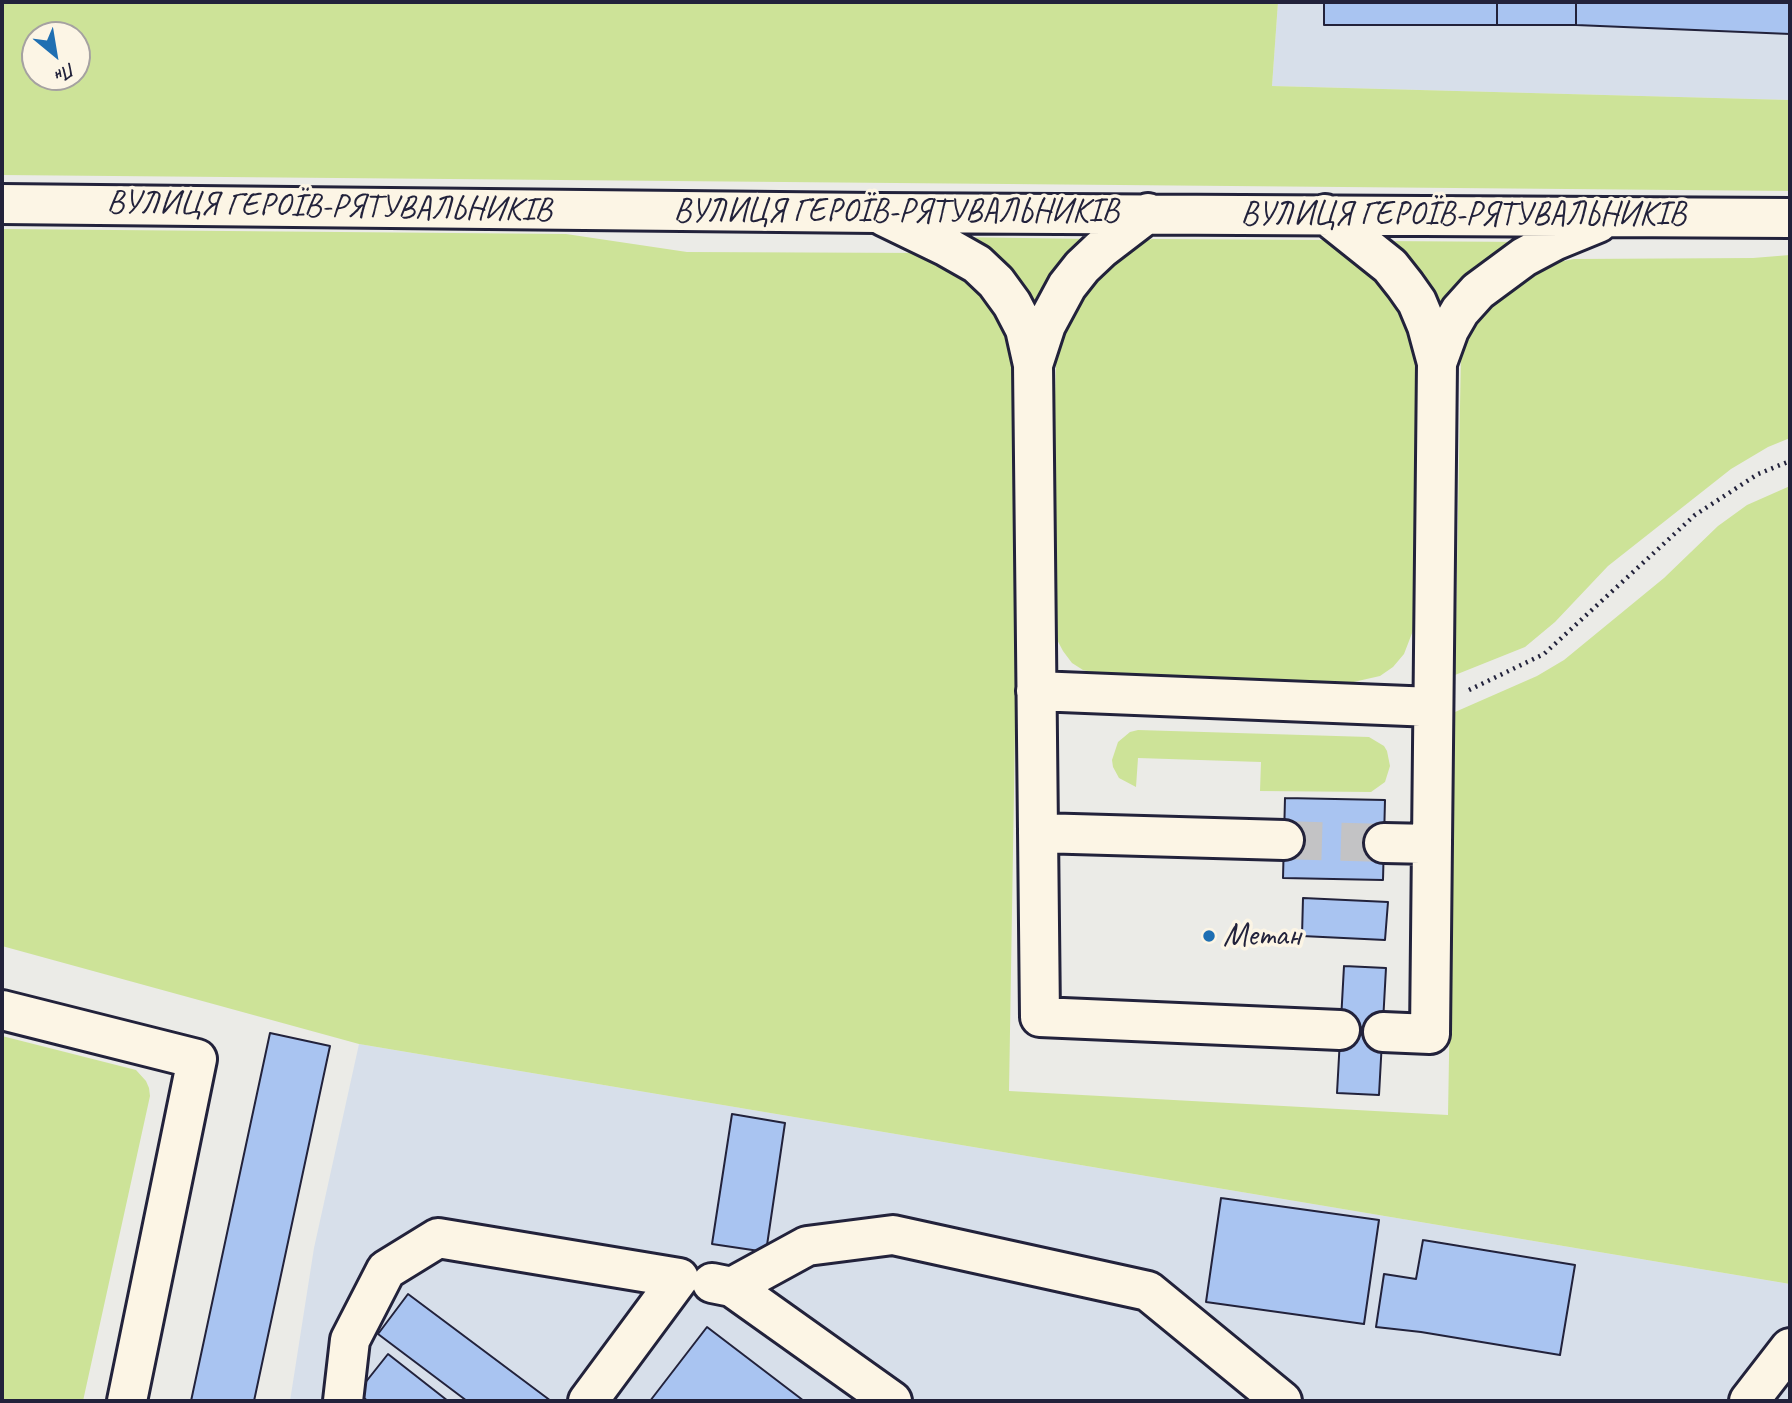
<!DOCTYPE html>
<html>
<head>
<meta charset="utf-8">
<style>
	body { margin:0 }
	#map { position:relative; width:1792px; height:1403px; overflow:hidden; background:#ebebe7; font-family:Caveat,sans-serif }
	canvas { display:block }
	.frame { position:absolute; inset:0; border:4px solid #22223b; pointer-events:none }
	.north { position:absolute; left:21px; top:21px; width:70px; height:70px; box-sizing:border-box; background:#fcf5e5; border:2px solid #a5a1a1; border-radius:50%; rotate:150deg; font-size:19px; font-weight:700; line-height:28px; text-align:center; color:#22223b }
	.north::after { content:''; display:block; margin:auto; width:24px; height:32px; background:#1f6fb2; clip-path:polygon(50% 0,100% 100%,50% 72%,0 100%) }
</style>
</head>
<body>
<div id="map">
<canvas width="1792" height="1403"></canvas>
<div class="frame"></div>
<div class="north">Пн</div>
</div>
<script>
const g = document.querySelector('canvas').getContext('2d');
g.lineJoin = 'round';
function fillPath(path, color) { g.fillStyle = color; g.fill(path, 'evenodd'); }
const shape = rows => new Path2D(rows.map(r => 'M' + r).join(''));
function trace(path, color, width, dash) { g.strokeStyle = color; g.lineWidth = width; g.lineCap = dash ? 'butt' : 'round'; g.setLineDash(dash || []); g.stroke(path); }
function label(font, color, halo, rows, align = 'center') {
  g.font = font + ' Caveat,sans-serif'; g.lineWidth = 7; g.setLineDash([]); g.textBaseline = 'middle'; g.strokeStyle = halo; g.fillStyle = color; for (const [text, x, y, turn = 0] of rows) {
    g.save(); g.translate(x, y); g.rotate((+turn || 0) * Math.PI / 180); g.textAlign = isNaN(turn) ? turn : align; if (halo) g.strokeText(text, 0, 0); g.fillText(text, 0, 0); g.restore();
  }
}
const built = shape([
	[1278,2,1790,2,1790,100,1272,86],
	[359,1044,1790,1284,1790,1401,290,1401,314,1248]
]);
const green = shape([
	[2,2,1278,2,1272,86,1790,100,1790,191,2,175],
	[77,35,77,77,35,77,35,35],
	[2,229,566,234,687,252,926,253,961,271,1001,311,1021,371,1009,1091,1448,1115,1455,712,1537,676,1564,660,1664,578,1718,526,1747,505,1790,486,1790,1284,359,1044,2,946],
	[952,237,1094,239,1035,327],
	[1152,239,1323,240,1351,251,1407,304,1422,376,1415,614,1414,628,1404,654,1393,667,1380,676,1349,683,1107,676,1083,670,1072,663,1063,651,1054,634,1048,604,1057,335,1067,307,1125,247],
	[1380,241,1528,242,1438,323],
	[1790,255,1790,438,1768,447,1731,469,1608,566,1555,622,1525,647,1455,675,1461,353,1464,330,1480,306,1548,264,1574,259,1753,258],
	[1138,730,1369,737,1384,746,1387,751,1390,766,1385,782,1371,792,1260,791,1261,762,1138,758,1136,787,1119,778,1113,767,1112,760,1118,742,1130,732],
	[2,1036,136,1070,146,1081,149,1088,150,1096,83,1401,2,1401]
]);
const building = shape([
	[1324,2,1497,2,1497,25,1324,25,1324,2],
	[1497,2,1576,2,1576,25,1497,25,1497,2],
	[1576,2,1790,2,1790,34,1576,25,1576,2],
	[1285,798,1385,800,1383,880,1283,878,1285,798],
	[1303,898,1388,902,1385,940,1302,936,1303,898],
	[1344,966,1386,968,1379,1095,1337,1093,1344,966],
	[270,1033,330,1046,254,1401,191,1401,270,1033],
	[732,1114,785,1123,766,1252,712,1244,732,1114],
	[1221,1198,1379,1220,1364,1324,1206,1302,1221,1198],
	[1423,1240,1575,1265,1560,1355,1421,1332,1376,1327,1384,1274,1416,1279,1423,1240],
	[408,1294,551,1401,467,1401,378,1334,408,1294],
	[707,1327,804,1401,650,1401,707,1327],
	[388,1354,448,1401,368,1401,357,1393,388,1354]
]);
const minorTunnel = shape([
	[1284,840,1384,843]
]);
const path = shape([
	[1469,690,1544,654,1695,515,1758,474,1790,461]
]);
const minor = shape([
	[2,204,876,213,1790,218],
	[1148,213,1101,249,1082,267,1067,286,1046,325,1033,365,1040,1017,1340,1030],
	[1325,214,1390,266,1405,285,1417,302,1427,326,1437,363],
	[885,217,947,247,977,264,996,282,1012,304,1025,329,1033,365],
	[1036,691,1433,707],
	[1038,833,1284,840],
	[1384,843,1432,844],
	[2,1010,197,1059,127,1401],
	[1383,1032,1430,1034,1437,363,1449,330,1460,311,1478,291,1524,257,1554,241,1598,223],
	[712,1283,732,1287,892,1401],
	[732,1287,807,1246,893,1235,1148,1291,1282,1401],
	[343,1401,350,1340,386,1270,438,1238,679,1278,588,1401],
	[1749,1401,1790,1348]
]);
const markers = [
	[1209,936,7,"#1f6fb2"]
];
const streetNames = [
	["ВУЛИЦЯ ГЕРОЇВ-РЯТУВАЛЬНИКІВ",329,207,1],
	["ВУЛИЦЯ ГЕРОЇВ-РЯТУВАЛЬНИКІВ",896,212],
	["ВУЛИЦЯ ГЕРОЇВ-РЯТУВАЛЬНИКІВ",1463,215]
];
const poiNames = [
	["Метан",1223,936]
];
fillPath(built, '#d7dfea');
fillPath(green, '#cde398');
fillPath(building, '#a9c4f1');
trace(building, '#22223b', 2);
trace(minorTunnel, '#c3c3c5', 38, [38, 19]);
trace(minor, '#22223b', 44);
trace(path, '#22223b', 4.5, [2, 5]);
trace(minor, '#fcf5e5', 38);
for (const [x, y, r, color] of markers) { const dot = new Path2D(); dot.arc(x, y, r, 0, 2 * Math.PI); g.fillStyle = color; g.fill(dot); trace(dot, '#fcf5e5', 2.5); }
label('33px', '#22223b', '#fcf5e5', streetNames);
label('33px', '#22223b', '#fcf5e5', poiNames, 'left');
</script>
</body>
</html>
